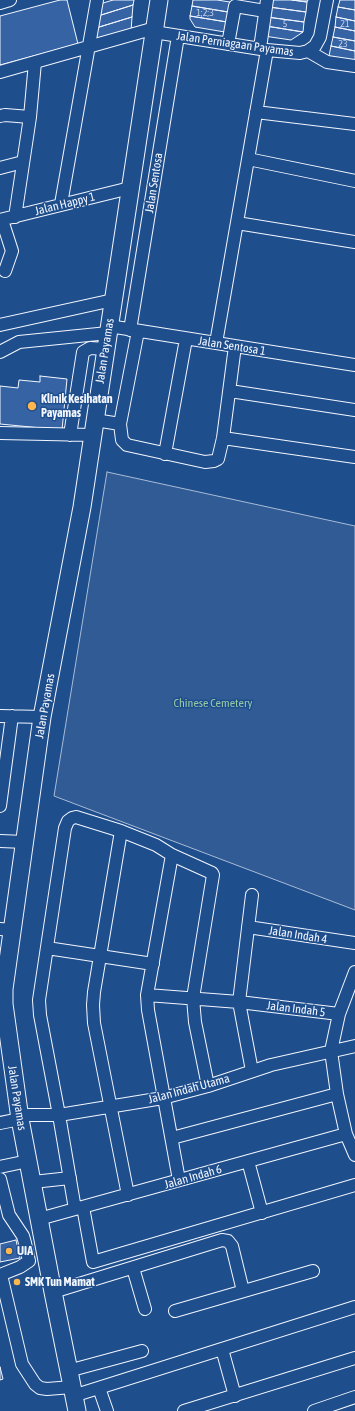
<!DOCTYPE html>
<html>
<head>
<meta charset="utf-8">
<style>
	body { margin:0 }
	canvas { display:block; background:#1f4e8c }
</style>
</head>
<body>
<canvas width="355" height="1411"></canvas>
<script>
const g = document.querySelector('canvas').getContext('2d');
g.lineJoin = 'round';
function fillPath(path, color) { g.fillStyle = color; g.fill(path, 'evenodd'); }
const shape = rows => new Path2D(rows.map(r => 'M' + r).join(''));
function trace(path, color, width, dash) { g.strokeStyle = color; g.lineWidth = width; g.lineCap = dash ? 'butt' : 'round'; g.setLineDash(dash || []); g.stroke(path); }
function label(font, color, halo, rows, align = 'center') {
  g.font = font + ' "Asap Condensed",sans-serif'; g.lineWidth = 3; g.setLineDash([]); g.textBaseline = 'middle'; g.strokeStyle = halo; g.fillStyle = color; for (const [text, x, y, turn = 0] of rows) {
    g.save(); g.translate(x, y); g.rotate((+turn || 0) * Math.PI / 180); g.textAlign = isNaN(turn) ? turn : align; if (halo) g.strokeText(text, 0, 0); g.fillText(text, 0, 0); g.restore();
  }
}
const built = shape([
	[107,472,355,526,355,910,54,796,107,472]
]);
const building = shape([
	[60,0,67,0,78,44,0,65,0,16,60,0],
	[113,0,134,0,133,5,98,16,100,4,113,0],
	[193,0,217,0,230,2,228,12,192,6,193,0],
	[270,0,292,0,307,2,306,12,269,7,270,0],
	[292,0,308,0,307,2,292,0],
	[340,0,355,0,355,10,338,7,340,0],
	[133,5,132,17,96,28,98,16,133,5],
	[192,6,228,12,227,22,190,16,192,6],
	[269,7,306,12,304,22,267,17,269,7],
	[338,7,355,10,355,21,336,17,338,7],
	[190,16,227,22,225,32,195,27,190,19,190,16],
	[132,17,131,32,96,40,96,28,132,17],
	[267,17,304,22,303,32,266,26,267,17],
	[336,17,355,21,355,31,335,27,336,17],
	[266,26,303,32,291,40,264,36,266,26],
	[335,27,355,31,355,41,333,37,335,27],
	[333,37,355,41,355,51,331,46,333,37],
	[331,46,355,51,355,61,329,56,331,46],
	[40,376,67,379,62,430,0,424,0,386,18,388,19,380,40,382,40,376],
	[16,1240,20,1258,0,1262,0,1244,16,1240],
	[0,1367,3,1379,0,1380,0,1367]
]);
const minor = shape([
	[0,3,10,0],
	[154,32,267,50,300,53,308,51,315,46,320,37,327,0],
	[228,44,235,6,265,11],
	[260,48,267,0],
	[308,51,327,62,355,66],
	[0,72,155,28],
	[256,112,355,124],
	[0,116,5,115,30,117],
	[248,159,355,181],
	[0,168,23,162],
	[61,204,97,0],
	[15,217,30,117,35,62],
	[0,220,130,188],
	[2,220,12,251,5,271],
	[237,223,355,242],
	[0,325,113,300],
	[109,326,355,365],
	[130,330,178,36],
	[216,343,267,50],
	[0,352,19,342,108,333],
	[230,391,355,410],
	[95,420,120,424,138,331],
	[120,424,122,440,127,445,205,462,214,461,218,459,223,438,235,346],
	[0,433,93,435],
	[70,435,83,352,90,348,106,349],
	[223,438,355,457],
	[165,454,186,339],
	[0,716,42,717],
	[0,806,12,716],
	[121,831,94,992,93,1005,94,1023,128,1195],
	[0,841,25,842],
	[172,855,147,995,148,1010,179,1180],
	[248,927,355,943],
	[0,929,12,930],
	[47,948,153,964],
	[355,972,339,1014,331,1051,337,1094,346,1134,355,1155],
	[147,995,239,1002,339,1014],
	[252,1071,239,1002,252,895],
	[21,1115,59,1115,163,1098,208,1086,271,1065,355,1046],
	[0,1123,20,1119],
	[172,1138,337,1094],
	[248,1161,262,1213],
	[0,1167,28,1161],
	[0,1179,9,1215,23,1236,25,1243,29,1261,20,1267,0,1275],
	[33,1182,70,1178],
	[83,1207,93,1262,355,1185],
	[75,1209,59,1115,40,1015,39,1000,65,828,68,821,72,818,76,817,121,831,156,845,172,855,212,873,213,875,193,998,195,1022,208,1086],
	[39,1219,346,1134],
	[133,1268,145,1309],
	[1,1275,22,1364,35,1384,40,1388,47,1389,72,1387],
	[53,1292,222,1240,228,1241,232,1246,243,1291],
	[175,1311,313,1271],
	[222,1349,235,1396],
	[68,1371,142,1351],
	[99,1388,107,1411],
	[73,1396,355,1307],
	[184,1411,355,1358],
	[314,1411,355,1397]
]);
const highway = shape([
	[77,1411,53,1292,20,1119,10,1047,4,1004,4,989,42,717,82,507,159,0]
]);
const markers = [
	[32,406,5,"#ffb74d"],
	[9,1251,4,"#ffb74d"],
	[17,1282,4,"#ffb74d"]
];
const numberNames = [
	["1;2;3",205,13],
	["5",285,24],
	["21",345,24],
	["23",343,44]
];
const streetNames = [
	["Jalan Perniagaan Payamas",235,44,8],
	["Jalan Sentosa",154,183,-81],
	["Jalan Happy 1",65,204,-14],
	["Jalan Sentosa 1",232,346,9],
	["Jalan Payamas",105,351,-81],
	["Jalan Payamas",45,706,-80],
	["Jalan Indah 4",298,935,9],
	["Jalan Indah 5",296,1009,7],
	["Jalan Indah Utama",189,1089,-15],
	["Jalan Payamas",17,1098,81],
	["Jalan Indah 6",193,1177,-16]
];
const poiNames = [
	["Klinik Kesihatan",41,399],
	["Payamas",41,413],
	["UIA",17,1251],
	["SMK Tun Mamat",25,1282]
];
const parkNames = [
	["Chinese Cemetery",213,703]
];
fillPath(built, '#305b95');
trace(built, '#a8bbd7', 1);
fillPath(building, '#3563a3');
trace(building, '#f2f6ff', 1);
trace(minor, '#f2f6ff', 14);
trace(highway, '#f2f6ff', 19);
trace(minor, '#1f4e8c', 12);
trace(highway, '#1f4e8c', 17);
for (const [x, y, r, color] of markers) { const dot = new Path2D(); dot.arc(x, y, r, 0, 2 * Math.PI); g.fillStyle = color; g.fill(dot); trace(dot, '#1f4e8c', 1.5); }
label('10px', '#c3d1e8', null, numberNames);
label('12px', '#f2f6ff', '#1f4e8c', streetNames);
label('bold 12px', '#f2f6ff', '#1f4e8c', poiNames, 'left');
label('12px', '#97c8a6', '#1f4e8c', parkNames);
</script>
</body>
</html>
